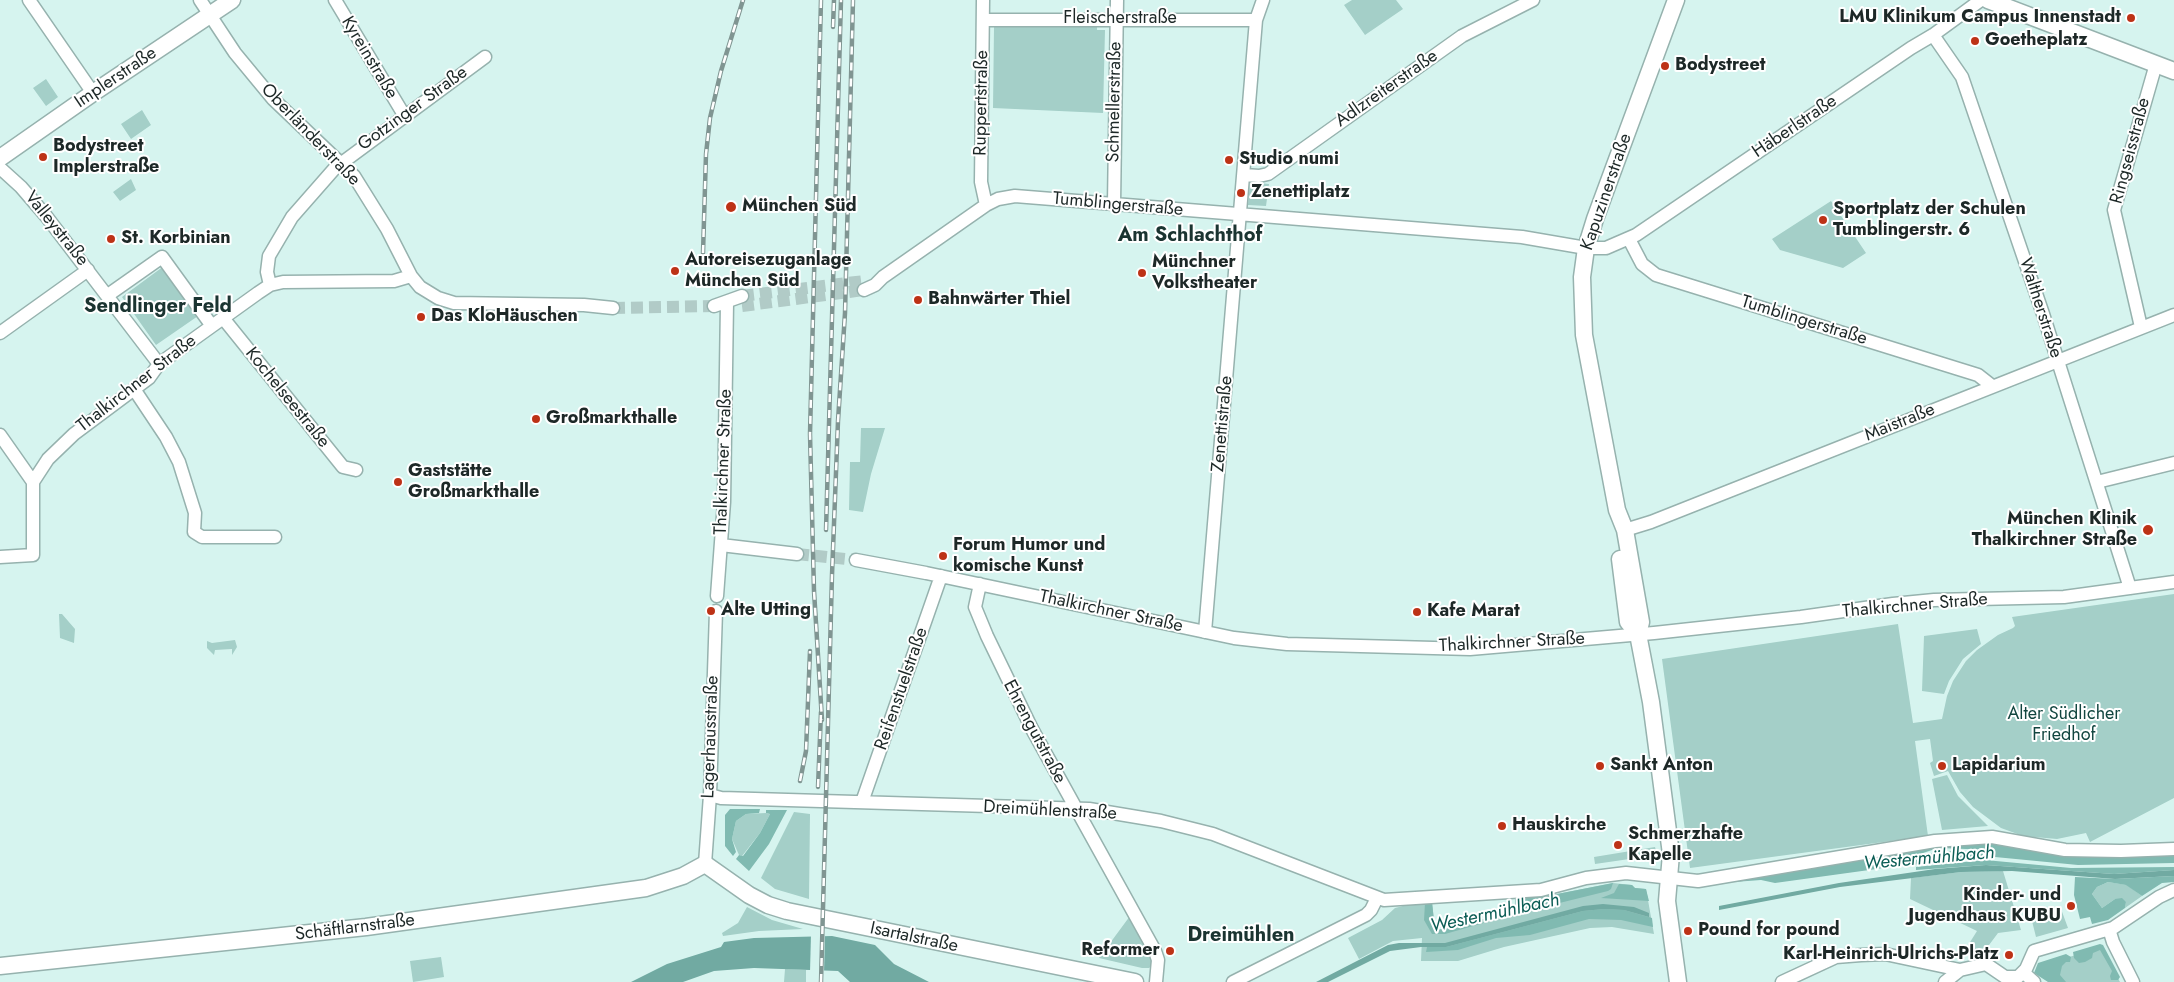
<!DOCTYPE html>
<html>
<head>
<meta charset="utf-8">
<style>
	body { margin:0 }
	canvas { display:block; background:#d6f4ef }
</style>
</head>
<body>
<canvas width="2174" height="982"></canvas>
<script>
const g = document.querySelector('canvas').getContext('2d');
g.lineJoin = 'round';
function fillPath(path, color) { g.fillStyle = color; g.fill(path, 'evenodd'); }
const shape = rows => new Path2D(rows.map(r => 'M' + r).join(''));
function trace(path, color, width, dash) { g.strokeStyle = color; g.lineWidth = width; g.lineCap = dash ? 'butt' : 'round'; g.setLineDash(dash || []); g.stroke(path); }
function label(font, color, halo, rows, align = 'center') {
  g.font = font + ' Jost,sans-serif'; g.lineWidth = 4; g.setLineDash([]); g.textBaseline = 'middle'; g.strokeStyle = halo; g.fillStyle = color; for (const [text, x, y, turn = 0] of rows) {
    g.save(); g.translate(x, y); g.rotate((+turn || 0) * Math.PI / 180); g.textAlign = isNaN(turn) ? turn : align; if (halo) g.strokeText(text, 0, 0); g.fillText(text, 0, 0); g.restore();
  }
}
const green = shape([
	[1352,0,1396,0,1403,9,1365,35,1344,5],
	[1097,24,1097,30,1105,30,1103,113,993,108,994,27],
	[46,79,58,97,46,106,33,88],
	[142,110,151,125,131,139,121,124],
	[131,179,136,190,120,201,113,192],
	[1250,182,1269,184,1266,206,1248,205],
	[1831,201,1866,253,1843,268,1780,250,1772,239],
	[164,266,198,316,156,345,122,297],
	[861,428,885,428,871,474,863,512,849,510,850,462,860,462],
	[2174,594,2174,798,2090,842,2086,833,2057,839,2023,836,2001,828,1973,807,1960,792,1948,771,1934,776,1930,763,1933,761,1930,739,1915,741,1928,836,1690,868,1662,659,1898,624,1913,723,1942,719,1947,696,1953,681,1966,661,1977,650,1998,635,2013,628,2015,626,2012,617],
	[59,614,62,614,75,629,74,643,60,638],
	[1977,629,1981,644,1963,659,1949,681,1944,694,1922,691,1924,636],
	[235,640,237,647,232,655,232,649,215,650,214,655,207,648,207,641,212,643],
	[1947,775,1958,796,1988,826,1942,830,1932,779],
	[794,812,810,814,809,899,775,889,761,878],
	[766,813,770,814,760,833,742,856,739,855,732,839,736,821,746,814],
	[1655,847,1657,855,1595,864,1594,857],
	[2003,871,2021,930,1998,933,1989,945,1988,953,1980,956,1967,947,1977,931,1910,899,1911,878,1961,872],
	[2108,882,2127,885,2142,896,2125,908,2126,902,2115,899,2102,908,2092,894,2097,887],
	[1613,883,1632,885,1635,888,1646,889,1654,934,1612,927,1590,928,1504,947,1458,961,1421,961,1422,938,1393,941,1359,959,1348,938,1382,920,1395,908,1407,905,1432,902,1435,930,1459,927,1516,909,1515,898,1547,896],
	[747,907,772,920,803,929,759,931,723,936,722,933,738,923],
	[2061,909,2068,928,2036,937,2031,917],
	[1130,916,1154,964,1149,968,1142,968,1099,958],
	[2101,947,2120,982,2054,982,2044,965],
	[441,957,444,977,413,982,410,961],
	[785,969,806,970,806,982,784,982]
]);
const forest = shape([
	[730,809,760,809,759,813,746,814,736,821,732,839,736,852,733,856,725,846,725,815],
	[766,810,787,810,769,844,749,871,736,859,739,855,743,856,760,833,770,814,766,813],
	[1985,841,2172,854,2174,856,2174,863,2078,865,1995,857,1992,850,1940,848,1940,845],
	[1934,847,1932,850,1896,862,1891,867,1775,883,1761,880,1734,882,1733,878],
	[1938,851,1988,852,1990,855,1990,857,1901,866],
	[1985,860,2071,868,2174,867,2174,870,2114,874,1986,865,1916,870,1916,867],
	[2174,876,2174,882,2162,883,2142,896,2126,885,2108,882,2097,887,2092,894,2102,908,2115,899,2122,898,2126,902,2125,908,2108,920,2092,924,2090,917,2080,919,2074,895,2075,877,2115,879],
	[1613,883,1611,889,1608,891,1515,914,1445,934,1432,934,1424,920,1425,903,1432,902,1435,930,1459,927,1516,909,1515,898,1547,896],
	[1619,884,1632,885,1635,888,1646,889,1649,901,1601,898,1614,893],
	[1604,909,1624,910,1652,918,1653,927,1621,920,1589,919,1530,935,1496,938,1458,950,1426,952,1427,947,1446,947,1583,911],
	[2100,944,2103,945,2120,977,2118,980,2111,980,2110,976,2112,971,2100,950,2093,953,2092,958,2085,962,2079,963,2074,958,2073,952],
	[2066,954,2071,957,2070,962,2066,962,2062,966,2060,975,2066,982,2048,982,2034,973,2038,963]
]);
const water = shape([
	[1986,865,2114,874,2174,870,2174,876,2115,879,2012,871,1961,872,1840,887,1719,910,1719,906,1839,883,1935,869],
	[1603,904,1634,907,1649,913,1649,917,1624,910,1604,909,1583,911,1446,947,1421,947,1390,951,1328,982,1316,982,1388,945,1399,943,1445,943,1583,906],
	[832,936,875,945,894,964,929,982,850,982,838,971,754,968,714,971,683,982,631,982,667,964,721,947,724,942,754,938]
]);
const pier = shape([
	[825,933,824,973,810,972,811,934]
]);
const minorTunnel = shape([
	[742,296,864,281],
	[742,306,864,290],
	[613,308,714,306],
	[797,554,856,560]
]);
const minor = shape([
	[29,0,93,93],
	[200,0,235,53,273,99,354,176,387,229,411,276,420,287,438,298,454,303,584,305,613,308],
	[335,0,404,115],
	[983,0,981,182,986,205],
	[983,20,1256,20],
	[1933,35,1962,77,2043,314,2130,588],
	[0,168,21,187,46,216,159,364],
	[1244,175,1259,176,1268,174,1462,36,1533,0],
	[1114,204,1117,0],
	[1629,239,1642,264,1656,275,1978,375,1992,386],
	[270,285,267,272,269,256,292,217,335,168,485,57],
	[864,290,875,285,883,277,986,205,998,199,1015,196,1522,237,1586,248,1606,248,1636,235,1911,48,1933,35,1981,0],
	[108,295,162,257,212,326],
	[714,306,742,296],
	[223,318,343,467,356,470],
	[2141,327,2114,210,2156,64],
	[0,333,88,270],
	[134,389,166,437,179,462,195,513,194,532,202,537,275,537],
	[0,435,33,482],
	[2097,482,2174,463],
	[1625,530,1651,522,2174,315],
	[721,545,797,554],
	[0,557,33,555,33,482,48,459,74,434,149,378,159,364,258,293,270,285,283,282,394,281,411,276],
	[856,560,926,573,1234,638,1287,644,1470,649,1654,633,1801,617,1893,604,1934,600,2064,597,2174,582],
	[980,584,975,607,987,636,1032,729,1155,951,1158,960,1156,982],
	[717,596,724,502,727,303],
	[1205,632,1256,20,1263,0],
	[710,795,721,798,1089,809,1161,821,1213,834,1384,900,1541,890,1586,878,1626,873,1698,881,1935,841,1992,837,2065,850,2121,851,2174,849],
	[862,802,941,576],
	[705,864,710,795,716,611],
	[2109,929,2113,942,2133,982],
	[2024,973,2034,982],
	[1233,982,1366,915,1371,910,1377,898],
	[1782,982,1836,957,1861,955,1885,954,1960,970],
	[1945,982,1960,970,1986,964,2005,977,2018,977,2026,969,2034,951,2113,928,2159,897,2174,890]
]);
const major = shape([
	[1988,0,2174,71],
	[0,158,93,93,232,0],
	[1620,559,1628,622,1638,634,1651,702,1671,854,1667,901,1678,982],
	[1638,634,1641,622,1625,530,1617,510,1584,335,1582,277,1586,248,1595,219,1676,0],
	[0,966,366,927,646,888,683,876,705,864,749,895,768,905,787,911,1135,982]
]);
const rail = shape([
	[821,0,810,434,814,591,822,720],
	[833,27,834,0],
	[703,253,706,154,710,118,721,71,743,0],
	[826,530,841,0],
	[800,781,806,751,810,651],
	[818,787,821,712],
	[821,982,832,575,838,421,845,313,853,0]
]);
const markers = [
	[2131,18,5,"#bd3216"],
	[1975,41,5,"#bd3216"],
	[1665,66,5,"#bd3216"],
	[43,157,5,"#bd3216"],
	[1229,160,5,"#bd3216"],
	[1241,193,5,"#bd3216"],
	[731,207,6,"#bd3216"],
	[1823,220,5,"#bd3216"],
	[111,239,5,"#bd3216"],
	[675,271,5,"#bd3216"],
	[1142,273,5,"#bd3216"],
	[918,300,5,"#bd3216"],
	[421,317,5,"#bd3216"],
	[536,419,5,"#bd3216"],
	[398,482,5,"#bd3216"],
	[2148,530,6,"#bd3216"],
	[943,556,5,"#bd3216"],
	[711,611,5,"#bd3216"],
	[1417,612,5,"#bd3216"],
	[1600,766,5,"#bd3216"],
	[1942,766,5,"#bd3216"],
	[1502,826,5,"#bd3216"],
	[1618,845,5,"#bd3216"],
	[2071,906,5,"#bd3216"],
	[1688,931,5,"#bd3216"],
	[1170,951,5,"#bd3216"],
	[2009,955,5,"#bd3216"]
];
const poiNames = [
	["LMU Klinikum Campus Innenstadt",2121,18,"right"],
	["Goetheplatz",1985,41],
	["Bodystreet",1675,66],
	["Bodystreet",53,147],
	["Implerstraße",53,168],
	["Studio numi",1239,160],
	["Zenettiplatz",1251,193],
	["München Süd",742,207],
	["Sportplatz der Schulen",1833,210],
	["Tumblingerstr. 6",1833,231],
	["St. Korbinian",121,239],
	["Autoreisezuganlage",685,261],
	["München Süd",685,282],
	["Münchner",1152,263],
	["Volkstheater",1152,284],
	["Bahnwärter Thiel",928,300],
	["Das KloHäuschen",431,317],
	["Großmarkthalle",546,419],
	["Gaststätte",408,472],
	["Großmarkthalle",408,493],
	["München Klinik",2137,520,"right"],
	["Thalkirchner Straße",2137,541,"right"],
	["Forum Humor und",953,546],
	["komische Kunst",953,567],
	["Alte Utting",721,611],
	["Kafe Marat",1427,612],
	["Sankt Anton",1610,766],
	["Lapidarium",1952,766],
	["Hauskirche",1512,826],
	["Schmerzhafte",1628,835],
	["Kapelle",1628,856],
	["Kinder- und",2061,896,"right"],
	["Jugendhaus KUBU",2061,917,"right"],
	["Pound for pound",1698,931],
	["Reformer",1160,951,"right"],
	["Karl-Heinrich-Ulrichs-Platz",1999,955,"right"]
];
const streetNames = [
	["Fleischerstraße",1120,19],
	["Kyreinstraße",369,58,59],
	["Implerstraße",116,78,-34],
	["Adlzreiterstraße",1387,89,-35],
	["Schmellerstraße",1115,102,-89],
	["Ruppertstraße",982,103,-89],
	["Gotzinger Straße",413,109,-36],
	["Häberlstraße",1795,127,-34],
	["Oberländerstraße",310,135,46],
	["Ringseisstraße",2131,151,-75],
	["Kapuzinerstraße",1607,192,-71],
	["Tumblingerstraße",1118,205,5],
	["Valleystraße",56,229,51],
	["Waltherstraße",2040,308,72],
	["Tumblingerstraße",1804,321,17],
	["Thalkirchner Straße",137,384,-38],
	["Kochelseestraße",287,398,51],
	["Maistraße",1900,423,-22],
	["Zenettistraße",1223,424,-85],
	["Thalkirchner Straße",724,462,-88],
	["Thalkirchner Straße",1915,606,-5],
	["Thalkirchner Straße",1111,612,12],
	["Thalkirchner Straße",1512,643,-3],
	["Reifenstuelstraße",902,689,-71],
	["Ehrengutstraße",1034,732,62],
	["Lagerhausstraße",711,737,-88],
	["Dreimühlenstraße",1050,811,3],
	["Schäftlarnstraße",355,928,-7],
	["Isartalstraße",914,938,12]
];
const parkNames = [
	["Alter Südlicher",2064,715],
	["Friedhof",2064,736]
];
const waterNames = [
	["Westermühlbach",1929,859,-5],
	["Westermühlbach",1495,914,-12]
];
const quarterNames = [
	["Am Schlachthof",1190,236],
	["Sendlinger Feld",158,307],
	["Dreimühlen",1241,936]
];
fillPath(green, '#a4cfc8');
fillPath(forest, '#80bab1');
fillPath(water, '#71aaa2');
fillPath(pier, '#d6f4ef');
trace(minorTunnel, '#b1cbc7', 12, [12, 6]);
trace(minor, '#96b2ae', 15);
trace(major, '#96b2ae', 19);
trace(minor, '#fff', 12);
trace(major, '#fff', 16);
trace(rail, '#809592', 4.5);
trace(rail, '#fff', 2.5, [8]);
for (const [x, y, r, color] of markers) { const dot = new Path2D(); dot.arc(x, y, r, 0, 2 * Math.PI); g.fillStyle = color; g.fill(dot); trace(dot, '#fff', 2); }
label('bold 18px', '#1d2827', '#fff', poiNames, 'left');
label('18px', '#1d2827', '#fff', streetNames);
label('18px', '#124640', '#fff', parkNames);
label('italic 19px', '#0b5d55', '#fff', waterNames);
label('bold 20px', '#1b3431', '#fff', quarterNames);
</script>
</body>
</html>
